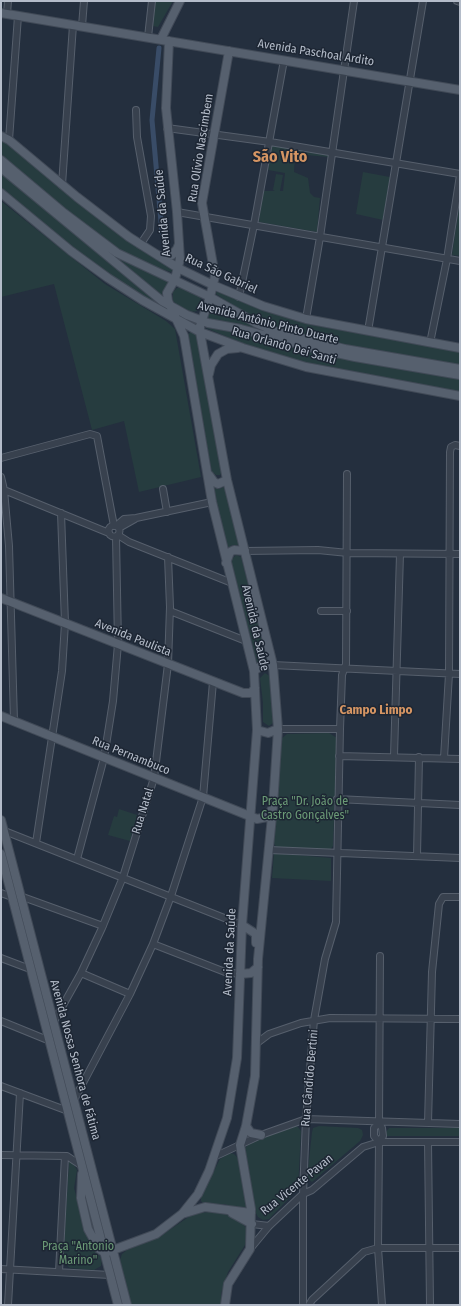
<!DOCTYPE html>
<html>
<head>
<meta charset="utf-8">
<style>
	body { margin:0 }
	#map { position:relative; width:461px; height:1306px; overflow:hidden; background:#242f3e; font-family:"Fira Sans Condensed",sans-serif }
	canvas { display:block }
	.frame { position:absolute; inset:0; border:2px solid #b4bcc9; pointer-events:none }
</style>
</head>
<body>
<div id="map">
<canvas width="461" height="1306"></canvas>
<div class="frame"></div>
</div>
<script>
const g = document.querySelector('canvas').getContext('2d');
g.lineJoin = 'round';
function fillPath(path, color) { g.fillStyle = color; g.fill(path, 'evenodd'); }
const shape = rows => new Path2D(rows.map(r => 'M' + r).join(''));
function trace(path, color, width, dash) { g.strokeStyle = color; g.lineWidth = width; g.lineCap = dash ? 'butt' : 'round'; g.setLineDash(dash || []); g.stroke(path); }
function label(font, color, halo, rows, align = 'center') {
  g.font = font + ' "Fira Sans Condensed",sans-serif'; g.lineWidth = 3; g.setLineDash([]); g.textBaseline = 'middle'; g.strokeStyle = halo; g.fillStyle = color; for (const [text, x, y, turn = 0] of rows) {
    g.save(); g.translate(x, y); g.rotate((+turn || 0) * Math.PI / 180); g.textAlign = isNaN(turn) ? turn : align; if (halo) g.strokeText(text, 0, 0); g.fillText(text, 0, 0); g.restore();
  }
}
const green = shape([
	[155,1,173,1,158,27,153,26],
	[1,139,143,250,173,269,171,272,142,263,127,256,103,239,1,156],
	[271,145,329,155,328,157,295,154,294,172,308,178,310,193,314,197,320,198,317,232,259,222,262,191,275,191,273,190,276,174,283,175,280,191,283,191,285,173,268,170],
	[1,171,164,306,163,308,110,276,73,248,1,188],
	[363,172,390,177,383,220,356,214],
	[1,201,105,284,166,321,175,329,201,477,139,492,124,421,92,430,54,284,1,297],
	[460,201,460,256,452,255],
	[110,252,170,282,164,295,162,296],
	[182,287,200,297,202,303,197,311,191,312,176,304,173,301,173,292,177,288],
	[217,291,261,310,312,325,460,352,460,366,345,346,278,330,247,315,216,294],
	[214,304,262,330,262,331,207,319],
	[206,328,226,329,460,378,460,392,338,371,309,364,242,343],
	[191,332,198,335,222,472,220,475,216,475,212,472,206,442,187,335],
	[224,487,239,545,232,545,227,549,213,488,219,489],
	[236,555,241,557,268,661,263,660,257,663,231,560],
	[265,673,271,677,274,709,273,723,269,726,263,722,263,703,260,678],
	[329,733,337,738,333,846,330,850,277,848,273,842,281,739,287,734],
	[119,809,137,815,130,841,108,835,114,816,117,817],
	[274,853,331,858,331,881,272,878],
	[293,1125,298,1127,301,1131,298,1189,269,1219,263,1220,258,1217,255,1211,249,1170,244,1154,245,1148,249,1144],
	[319,1126,358,1128,362,1130,363,1135,360,1141,312,1182,307,1178,312,1132,313,1128],
	[389,1128,460,1128,460,1136,387,1136,386,1132],
	[230,1153,234,1154,237,1157,244,1178,247,1205,245,1209,236,1210,225,1204,204,1204,201,1201,201,1197,220,1159],
	[69,1162,72,1162,77,1170,74,1188,89,1243,102,1259,101,1266,94,1270,70,1268,63,1262],
	[215,1211,228,1215,243,1224,247,1229,248,1236,245,1245,228,1272,221,1294,221,1305,131,1305,120,1260,122,1254,127,1250,159,1237,193,1214]
]);
const canal = shape([
	[159,48,152,120,162,233]
]);
const minor = shape([
	[457,1,460,2],
	[7,14,8,1],
	[82,26,84,1],
	[148,37,152,1],
	[136,110,137,137,151,216,150,230,140,245],
	[167,128,270,142,460,174],
	[9,140,18,16],
	[62,185,73,25],
	[177,212,460,261],
	[239,297,254,225,284,60],
	[306,319,320,237,354,1],
	[368,331,423,1],
	[430,343,447,259,460,175],
	[1,458,90,434,97,436,114,526],
	[1,477,4,490,9,546,14,721],
	[163,489,167,512],
	[4,490,109,533],
	'108.5 531a5.5 5.5 0 1 1 11 0a5.5 5.5 0 1 1-11 0Z',
	[116,526,124,519,136,518,212,502],
	[119,528,135,519],
	[118,535,129,542,232,583],
	[245,551,318,550,348,553,460,554],
	[170,611,246,641],
	[321,611,347,611],
	[273,665,460,674],
	[278,729,340,729],
	[339,756,460,759],
	[394,756,400,554],
	[444,758,449,674,450,452,451,447,455,445,460,446],
	[337,799,460,805],
	[2,830,242,925],
	[36,843,62,671,65,623,61,513],
	[269,850,460,858],
	[417,856,419,757],
	[77,859,104,758,113,701,118,644,116,537],
	[1,893,12,897],
	[20,896,103,926],
	[153,944,225,972,240,974],
	[380,956,379,1123,382,1128,383,1136,379,1142,378,1248,382,1305],
	[1,958,30,969],
	[81,973,130,994],
	[1,1021,50,1041],
	[53,1023,81,973,102,928,123,877,154,778,168,664,170,607,168,557],
	[257,1043,269,1034,301,1023,330,1018,460,1019],
	[1,1086,68,1111],
	[74,1100,130,994,153,944,171,896,203,797,213,682],
	[379,1123,374,1128,374,1136,379,1142],
	[428,1123,432,972,439,904,443,897,460,897],
	[428,1142,430,1305],
	[1,1155,67,1156,82,1166],
	[216,1156,261,1135,306,1119,460,1124],
	[252,1224,269,1226],
	[250,1249,269,1226,303,1194,312,1190,363,1147,379,1142,460,1142],
	[1,1269,110,1275],
	[59,1272,65,1156],
	[8,1305,20,1093],
	[303,1305,303,1194,306,1119,314,1020,325,959,336,922,340,729,342,675,346,664,347,474],
	[309,1305,312,1300,364,1252,378,1248,460,1248]
]);
const major = shape([
	[1,13,460,90],
	[161,39,180,1],
	[1,136,9,140,77,197,129,237,178,268,213,285,263,306,306,319,460,348],
	[1,160,64,213,117,253,210,297,256,323,277,332,345,349,460,369],
	[1,168,162,301,187,315,208,323,241,329,309,347,355,357,460,375],
	[1,193,71,251,108,278,142,300,200,332,243,348,306,367,460,396],
	[159,256,172,255,177,249,179,244],
	[209,374,211,365,218,354,227,349,238,348],
	[209,475,214,482,218,484,227,480],
	[226,563,230,552,234,550,245,551],
	[1,598,243,693,251,693,255,688],
	[254,671,262,665,273,665],
	[1,716,257,819,267,817,272,809],
	[257,730,268,733,278,729],
	[1,820,127,1305],
	[1,854,118,1305],
	[242,925,256,934,256,943],
	[240,974,251,973,258,967],
	[246,1126,251,1133,261,1135],
	[82,1174,81,1198,88,1229,99,1249,105,1253],
	[232,1213,252,1224],
	[182,1214,205,1207,251,1213],
	[105,1253,156,1234,182,1214,198,1194,209,1171,227,1118,237,1058,242,925,257,730,254,671,212,502,184,336,168,301,167,293,175,279,180,259,177,212,166,108,169,41],
	[225,1305,228,1284,250,1249,251,1209,240,1145,246,1126,255,1076,258,959,273,806,278,729,273,665,227,480,200,332,200,326,210,297,215,276,202,203,229,51]
]);
const streetNames = [
	["Avenida Paschoal Ardito",316,53,9],
	["Rua Olívio Nascimbem",201,148,-81],
	["Avenida da Saúde",163,213,-95],
	["Rua São Gabriel",221,274,25],
	["Avenida Antônio Pinto Duarte",268,323,14],
	["Rua Orlando Dei Santi",284,346,16],
	["Avenida da Saúde",255,628,77],
	["Avenida Paulista",133,638,22],
	["Rua Pernambuco",131,756,22],
	["Rua Natal",143,811,-73],
	["Avenida da Saúde",230,952,-87],
	["Avenida Nossa Senhora de Fátima",75,1060,75],
	["Rua Cândido Bertini",310,1078,-85],
	["Rua Vicente Pavan",297,1185,-39]
];
const parkNames = [
	["Praça \"Dr. João de",305,802],
	["Castro Gonçalves\"",305,816],
	["Praça \"Antonio",78,1247],
	["Marino\"",78,1261]
];
const neighbourhoodNames = [
	["Campo Limpo",376,710]
];
const districtNames = [
	["São Vito",280,158]
];
fillPath(green, '#263c3f');
trace(canal, '#394c67', 5);
trace(minor, '#565f6c', 8);
trace(major, '#414a57', 10);
trace(minor, '#38414e', 6);
trace(major, '#56606e', 8);
label('12px', '#b4bcc9', '#1d2633', streetNames);
label('12px', '#6b9a76', '#1d2633', parkNames);
label('bold 13px', '#d59563', '#1d2633', neighbourhoodNames);
label('bold 16px', '#d59563', '#1d2633', districtNames);
</script>
</body>
</html>
